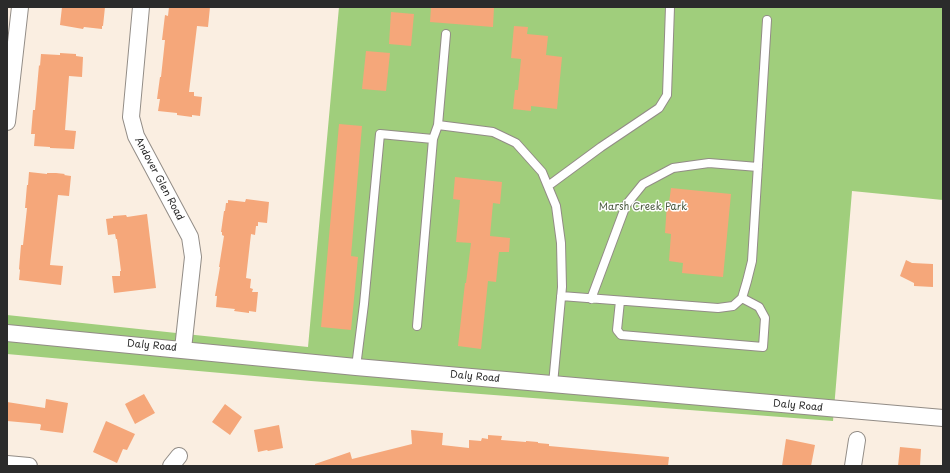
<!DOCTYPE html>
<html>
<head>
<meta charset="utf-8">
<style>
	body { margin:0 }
	#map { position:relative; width:950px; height:473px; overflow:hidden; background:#faeee1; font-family:"Playpen Sans",sans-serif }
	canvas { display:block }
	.frame { position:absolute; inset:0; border:8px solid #2b2b2b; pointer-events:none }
</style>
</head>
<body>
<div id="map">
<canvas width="950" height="473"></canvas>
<div class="frame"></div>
</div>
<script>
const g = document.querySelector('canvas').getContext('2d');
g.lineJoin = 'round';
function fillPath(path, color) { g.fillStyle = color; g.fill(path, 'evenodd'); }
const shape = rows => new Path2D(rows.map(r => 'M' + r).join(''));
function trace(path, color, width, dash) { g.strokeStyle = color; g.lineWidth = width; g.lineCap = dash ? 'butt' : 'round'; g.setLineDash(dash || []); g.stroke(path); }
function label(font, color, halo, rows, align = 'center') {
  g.font = font + ' "Playpen Sans",sans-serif'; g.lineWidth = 3; g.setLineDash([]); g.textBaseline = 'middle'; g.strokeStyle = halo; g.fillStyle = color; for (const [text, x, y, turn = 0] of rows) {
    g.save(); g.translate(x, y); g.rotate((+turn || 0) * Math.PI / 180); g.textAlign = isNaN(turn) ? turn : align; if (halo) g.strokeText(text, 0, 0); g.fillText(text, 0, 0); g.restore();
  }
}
const green = shape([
	[339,7,943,7,943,200,852,191,833,421,311,381,7,354,7,315,308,347]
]);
const building = shape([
	[62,7,105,7,103,26,102,26,102,29,84,27,83,29,60,25],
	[169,7,210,7,208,27,197,26,189,92,194,92,194,96,202,97,200,116,192,115,192,117,177,115,177,113,158,111,160,99,157,99,160,77,161,77,165,40,162,40,165,15,168,16],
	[431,7,494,7,493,27,430,22],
	[391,12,414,14,411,46,389,44],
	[514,26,528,27,527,34,548,36,546,55,562,57,557,109,531,106,531,111,513,109,515,90,518,90,521,59,511,58],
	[366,51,390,53,386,91,362,89],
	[60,53,76,54,76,56,83,57,82,77,69,76,65,130,76,131,74,149,50,148,50,147,34,146,35,134,31,134,33,110,35,110,39,65,40,66,41,54,60,55],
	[339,124,362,126,351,256,358,257,351,330,321,327],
	[29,172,47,174,47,173,56,173,65,174,64,175,71,176,69,196,58,195,50,265,63,266,61,285,19,280,20,270,19,269,21,245,23,245,27,208,25,208,27,185,28,185],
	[455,177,502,182,500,204,493,203,490,236,510,238,509,252,499,252,496,282,488,281,481,349,458,346,465,283,466,283,471,243,456,242,460,200,453,199],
	[671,188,731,194,723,277,682,273,683,263,669,261,671,234,665,233,667,203,669,203],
	[246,199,269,202,267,223,258,222,258,226,256,226,255,235,251,234,246,278,251,279,250,288,253,289,252,292,258,292,256,312,249,311,249,313,234,311,235,309,216,307,217,296,215,296,220,267,219,267,224,236,222,235,222,232,221,232,224,211,225,211,226,203,228,203,228,200,245,202],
	[147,214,156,288,114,293,112,276,120,276,120,271,121,271,117,239,116,239,115,234,108,235,106,219,113,218,113,216,126,215,127,217],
	[906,260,912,263,933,264,933,287,914,286,914,283,900,276],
	[144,394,155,413,135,424,125,404],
	[46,399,68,403,63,433,40,430,41,425,40,424,7,421,7,402,45,408],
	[225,404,242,417,230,435,212,422],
	[106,421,135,434,127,450,123,449,117,463,93,452],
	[279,425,283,448,268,451,267,450,258,452,254,430],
	[411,430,443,433,442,445,469,448,469,440,481,441,482,438,488,439,488,435,502,436,501,440,526,442,526,441,538,442,538,443,549,444,549,446,669,457,668,466,315,466,315,464,350,452,352,459,412,444],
	[786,439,815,445,811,466,782,466],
	[900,447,921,449,920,466,898,466]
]);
const lane = shape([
	[446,34,438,125,493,132,516,143,542,172,556,206,561,243,562,287,553,384],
	[548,186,601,147,659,108,667,95,670,7],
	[561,296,718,308,733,306,742,298,747,281,752,261,767,20],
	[591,299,626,205,643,184,673,168,709,163,758,167],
	[620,301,617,330,621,335,763,347,765,318,759,307,742,298],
	[417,326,433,139,438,125],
	[356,367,364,304,380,134,433,139]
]);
const street = shape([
	[141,7,131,117,136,136,190,237,193,257,183,349],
	[7,122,20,7],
	[7,333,356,367,943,418],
	[7,464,29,466],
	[171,466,179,456],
	[853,466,857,440]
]);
const streetNames = [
	["Andover Glen Road",159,179,62],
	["Daly Road",152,346,5],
	["Daly Road",475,377,5],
	["Daly Road",798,406,5]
];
const parkNames = [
	["Marsh Creek Park",643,207]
];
fillPath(green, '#a0ce7c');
fillPath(building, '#f5a77a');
trace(lane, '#928c86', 10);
trace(street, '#928c86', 18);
trace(lane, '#fff', 8);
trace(street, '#fff', 16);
label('10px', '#2b2b2b', '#fff', streetNames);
label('10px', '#4e5c43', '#fff', parkNames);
</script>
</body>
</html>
